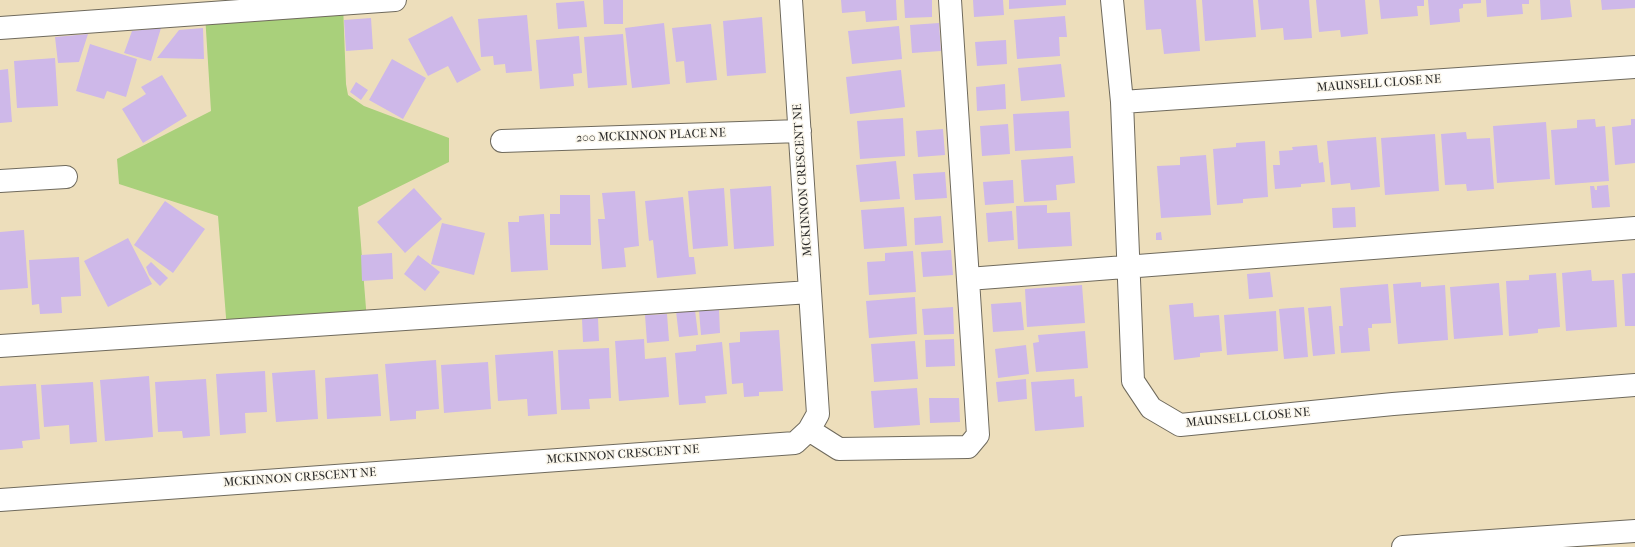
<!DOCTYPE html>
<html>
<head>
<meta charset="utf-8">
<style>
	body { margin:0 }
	canvas { display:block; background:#eddebb }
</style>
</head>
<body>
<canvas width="1635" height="547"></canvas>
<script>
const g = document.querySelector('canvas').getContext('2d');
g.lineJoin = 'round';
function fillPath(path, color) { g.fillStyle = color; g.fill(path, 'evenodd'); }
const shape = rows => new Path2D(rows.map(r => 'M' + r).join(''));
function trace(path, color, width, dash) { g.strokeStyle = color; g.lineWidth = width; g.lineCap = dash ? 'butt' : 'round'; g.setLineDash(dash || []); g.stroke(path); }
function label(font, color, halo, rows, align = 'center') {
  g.font = font + ' "IM FELL French Canon",serif'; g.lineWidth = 3; g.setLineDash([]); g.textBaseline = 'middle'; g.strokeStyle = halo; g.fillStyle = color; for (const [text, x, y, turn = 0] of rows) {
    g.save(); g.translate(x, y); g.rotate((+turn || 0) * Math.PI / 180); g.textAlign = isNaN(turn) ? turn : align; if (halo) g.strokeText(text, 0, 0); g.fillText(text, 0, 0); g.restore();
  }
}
const green = shape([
	[343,4,346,84,348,95,364,106,449,138,449,162,358,207,367,321,227,330,218,216,119,184,117,159,211,111,205,14]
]);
const building = shape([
	[603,0,623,0,623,24,604,24],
	[841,0,896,0,897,20,866,22,865,11,842,13],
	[904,0,932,0,932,17,905,18],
	[973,0,1003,0,1004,15,974,17],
	[1009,0,1066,0,1066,5,1009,9],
	[1144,0,1196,0,1200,51,1164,54,1161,29,1146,30],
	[1202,0,1253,0,1256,37,1205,41],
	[1258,0,1309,0,1312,38,1284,40,1283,28,1261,30],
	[1316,0,1365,0,1368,34,1341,37,1340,30,1319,32],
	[1379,0,1424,0,1424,6,1417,6,1418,16,1381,19],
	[1428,0,1481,0,1481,3,1463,4,1463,8,1459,9,1460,22,1430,25],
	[1486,0,1529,0,1529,4,1522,4,1523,14,1487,17],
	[1540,0,1570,0,1572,17,1541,20],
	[1601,0,1635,0,1635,8,1602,10],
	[584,1,587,27,558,29,556,3],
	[527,15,532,71,506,73,505,64,494,65,493,56,481,57,478,19],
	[452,16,481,70,457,83,448,66,428,76,408,39],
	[1065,16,1067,37,1059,37,1060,56,1017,59,1014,20],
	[762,17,766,73,727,76,723,21],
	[371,18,373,49,346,51,344,20],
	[664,23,670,84,632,88,625,28],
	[939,23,941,51,912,53,910,25],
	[711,24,717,80,686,83,684,61,676,62,672,28],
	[899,26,902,59,852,64,848,31],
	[161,28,151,61,124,53,132,31],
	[203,28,204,59,157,58,179,30],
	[88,34,79,62,58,63,55,37],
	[623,34,627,85,588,88,584,37],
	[579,36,582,73,573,74,574,86,540,89,536,40],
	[1006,40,1007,64,977,66,975,42],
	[90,44,137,59,126,97,107,91,104,99,76,91],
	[55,58,58,106,17,108,14,61],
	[392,59,426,78,403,119,369,100],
	[1061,64,1065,97,1021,101,1018,68],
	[8,69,12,122,0,123,0,70],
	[901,70,905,107,850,114,846,77],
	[162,75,187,116,143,143,122,109,146,94,141,87],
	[356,82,368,90,361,100,350,92],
	[1005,84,1006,109,977,111,976,87],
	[1069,111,1071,148,1015,151,1013,114],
	[903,118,905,156,860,159,857,121],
	[1595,119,1596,127,1605,126,1609,181,1555,185,1551,130,1577,128,1577,120],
	[1631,119,1635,119,1635,163,1615,165,1612,127,1631,125],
	[1546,122,1550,179,1497,183,1493,126],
	[1008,124,1010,154,982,156,980,126],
	[943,129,945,155,918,157,916,131],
	[1466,132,1467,139,1490,138,1494,189,1467,191,1466,184,1445,185,1441,134],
	[1435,134,1439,191,1385,195,1381,138],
	[1376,137,1380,187,1351,190,1350,183,1331,185,1327,141],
	[1265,141,1268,197,1243,199,1243,203,1217,205,1213,149,1236,147,1236,143],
	[1317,145,1319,163,1323,162,1325,182,1301,184,1301,187,1275,189,1273,165,1280,165,1279,151,1293,150,1292,147],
	[1206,155,1211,215,1161,218,1157,166,1180,165,1180,157],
	[1073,156,1075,183,1056,185,1057,200,1024,202,1021,160],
	[896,161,900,199,860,202,856,165],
	[945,172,947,198,915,200,913,174],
	[1013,180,1014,203,985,205,983,182],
	[1608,185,1610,207,1592,208,1590,186,1594,186,1595,190,1597,190,1597,186],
	[771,186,774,246,734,249,730,189],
	[414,188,442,219,405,253,377,222],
	[724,188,728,246,693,249,688,191],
	[635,191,639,246,624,248,626,267,602,269,598,219,605,219,602,193],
	[560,195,590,195,591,245,550,245,550,214,560,214],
	[683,197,689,257,694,257,696,274,657,278,653,240,649,241,645,201],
	[165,201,205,229,173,273,134,245],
	[1047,205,1047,213,1070,212,1072,246,1018,249,1016,206],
	[904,207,907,246,864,249,861,210],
	[1355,207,1356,227,1333,228,1332,208],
	[1012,211,1014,240,988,242,986,213],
	[544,214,548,270,511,272,508,222,519,222,519,216],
	[941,216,943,243,915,245,914,218],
	[442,223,485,233,474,275,431,264],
	[24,230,28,288,0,290,0,232],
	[1161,232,1162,240,1156,240,1156,233],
	[128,238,152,284,108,307,84,261],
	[951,250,953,275,923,277,921,252],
	[913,251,916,292,869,295,867,262,885,261,885,253],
	[392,253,393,279,362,281,361,255],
	[418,255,440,272,425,291,404,274],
	[79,257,81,296,61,297,62,313,40,314,39,304,32,305,29,260],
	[151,262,168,278,160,286,149,275,146,267],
	[1591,270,1592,281,1614,280,1617,327,1566,331,1562,273],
	[1270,272,1273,297,1249,299,1247,274],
	[1556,273,1560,327,1538,329,1538,333,1509,336,1506,281,1529,280,1529,275],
	[1635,273,1635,326,1625,326,1622,274],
	[1421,282,1421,287,1445,285,1448,340,1398,344,1393,284],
	[1499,283,1503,335,1454,339,1450,287],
	[1388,284,1391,323,1372,324,1372,328,1368,328,1370,351,1341,353,1339,326,1343,326,1340,288],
	[1082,285,1085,323,1027,327,1025,289],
	[915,297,917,334,869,338,866,301],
	[1021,302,1024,330,993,332,991,304],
	[1193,303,1194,317,1219,315,1222,351,1200,353,1200,357,1174,360,1169,305],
	[1331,306,1335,354,1313,356,1308,308],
	[953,307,954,334,924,335,922,309],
	[1304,307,1308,357,1284,359,1279,309],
	[695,310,698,335,679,337,676,311],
	[719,310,720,333,701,335,699,311],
	[1276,311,1278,351,1227,355,1224,315],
	[667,314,669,341,647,343,645,315],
	[598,318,599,341,583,342,582,319],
	[779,330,783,391,759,392,759,396,744,397,743,383,732,384,729,343,740,342,740,332],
	[1085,331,1088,368,1036,372,1033,343,1039,342,1038,335],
	[644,339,645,359,666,357,669,397,619,401,615,341],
	[954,339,955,366,926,367,925,340],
	[915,341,918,379,874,382,871,344],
	[722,342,727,394,705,396,706,403,679,405,675,353,696,351,696,345],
	[1026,345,1029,374,998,378,995,349],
	[609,348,611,398,589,399,590,409,561,410,558,350],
	[553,351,557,414,528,416,527,399,498,401,495,355],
	[436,360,439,409,416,411,416,419,390,421,385,364],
	[488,362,491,409,444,413,441,365],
	[315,370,318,419,276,422,272,373],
	[265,371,267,412,245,413,246,433,220,435,216,374],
	[378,374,381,416,327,419,325,378],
	[149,376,153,437,105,441,100,380],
	[206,379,210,436,183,438,182,431,158,432,155,382],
	[1026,379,1027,399,998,402,996,382],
	[1074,379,1075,397,1082,396,1084,427,1035,431,1031,382],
	[93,382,97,442,70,444,69,425,44,427,41,385],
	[36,384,40,439,22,441,23,448,0,450,0,386],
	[917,388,920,425,874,428,871,391],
	[929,398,959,398,960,422,930,423]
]);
const minor = shape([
	[1112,0,1122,102,1133,381,1151,408,1180,425,1393,404,1635,385],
	[0,28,395,0],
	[1122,102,1635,67],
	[502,141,800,131],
	[0,181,66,177],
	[968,279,1635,228],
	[0,346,810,292],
	[809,430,839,449,968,447,978,435,950,0],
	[0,500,795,443,809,430,818,414,791,0]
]);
const major = shape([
	[1403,547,1635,531]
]);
const streetNames = [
	["MAUNSELL CLOSE NE",1379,84,-4],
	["200 MCKINNON PLACE NE",651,136,-2],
	["MCKINNON CRESCENT NE",803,180,-94],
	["MAUNSELL CLOSE NE",1248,418,-5],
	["MCKINNON CRESCENT NE",623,455,-4],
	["MCKINNON CRESCENT NE",300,478,-4]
];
fillPath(green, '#a9d07b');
fillPath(building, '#ceb8e9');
trace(minor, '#6f6a5d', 24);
trace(major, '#6f6a5d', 24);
trace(minor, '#fff', 22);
trace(major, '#fff', 22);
label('12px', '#2b2b2b', '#fbf7ec', streetNames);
</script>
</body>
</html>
